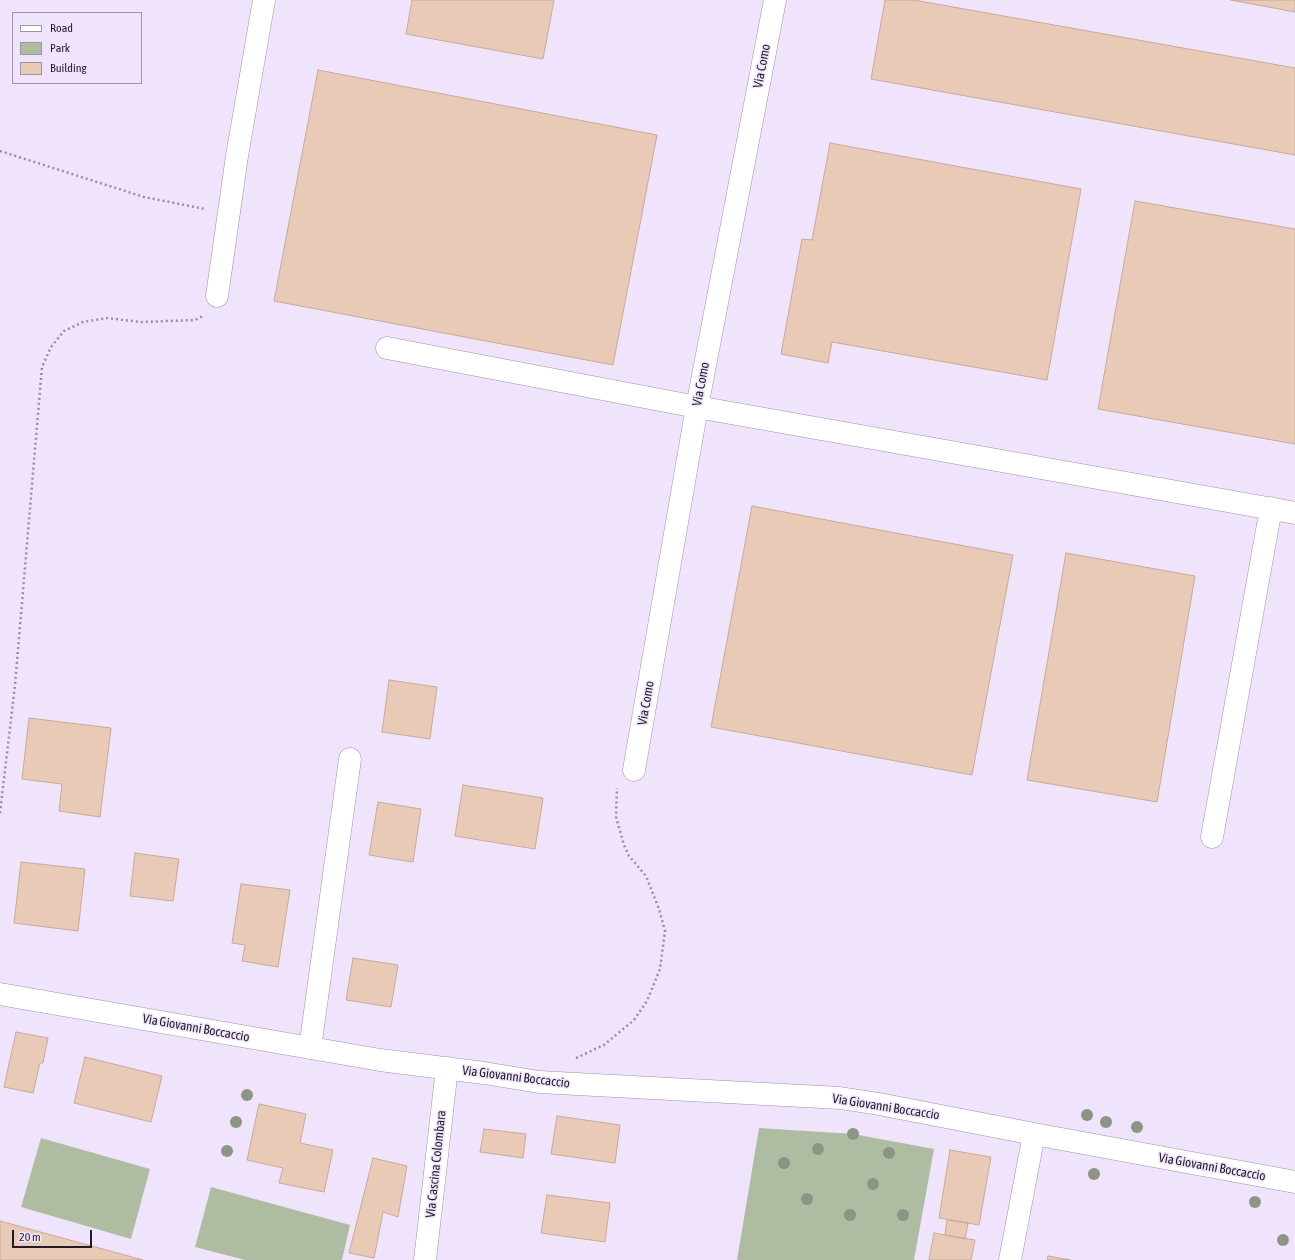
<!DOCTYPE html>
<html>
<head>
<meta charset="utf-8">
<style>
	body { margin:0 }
	#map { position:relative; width:1295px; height:1260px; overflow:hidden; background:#f0e4fc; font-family:"Asap Condensed",sans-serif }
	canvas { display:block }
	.legend { position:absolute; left:12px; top:12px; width:130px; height:72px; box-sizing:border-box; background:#f0e4fc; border:1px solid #9d94a6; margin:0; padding:5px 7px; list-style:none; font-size:12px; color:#211b26 }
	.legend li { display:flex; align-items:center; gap:8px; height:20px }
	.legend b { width:20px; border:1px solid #9d94a6 }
	.scale { position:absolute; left:12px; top:1230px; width:80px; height:18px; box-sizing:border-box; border:2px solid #211b26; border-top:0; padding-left:5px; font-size:12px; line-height:14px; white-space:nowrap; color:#211b26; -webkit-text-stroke:3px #f0e4fc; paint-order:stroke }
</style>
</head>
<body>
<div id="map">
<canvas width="1295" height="1260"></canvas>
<ul class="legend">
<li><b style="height:5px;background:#fff"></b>Road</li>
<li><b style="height:11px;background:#aebda2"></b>Park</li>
<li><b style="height:11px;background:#e8cab6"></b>Building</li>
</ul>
<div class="scale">20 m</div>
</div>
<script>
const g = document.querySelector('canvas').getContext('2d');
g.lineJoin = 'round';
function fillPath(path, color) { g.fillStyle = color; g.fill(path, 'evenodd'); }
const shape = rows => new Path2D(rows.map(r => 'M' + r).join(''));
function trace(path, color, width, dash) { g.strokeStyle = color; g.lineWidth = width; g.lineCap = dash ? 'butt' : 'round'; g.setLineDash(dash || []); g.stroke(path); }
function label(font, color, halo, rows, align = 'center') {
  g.font = font + ' "Asap Condensed",sans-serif'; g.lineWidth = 3; g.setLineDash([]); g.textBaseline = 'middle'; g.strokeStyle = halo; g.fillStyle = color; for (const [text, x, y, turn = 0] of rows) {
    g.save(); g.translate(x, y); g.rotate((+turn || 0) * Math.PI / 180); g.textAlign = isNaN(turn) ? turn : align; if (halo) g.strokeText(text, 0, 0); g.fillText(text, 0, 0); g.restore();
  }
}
const green = shape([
	[759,1128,853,1134,934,1149,914,1260,737,1260],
	[41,1138,150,1169,131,1239,21,1207],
	[211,1187,350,1225,342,1260,245,1260,195,1247]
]);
const building = shape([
	[412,0,554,0,543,59,406,34,412,0],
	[885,0,914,0,1295,68,1295,155,871,79,885,0],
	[1231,0,1295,0,1295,12,1231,0],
	[318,70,657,135,613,365,274,301,318,70],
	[830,143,1081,189,1047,380,832,342,828,363,781,354,802,239,812,240,830,143],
	[1135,201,1295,229,1295,444,1098,409,1135,201],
	[752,506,1013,555,972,775,711,727,752,506],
	[1066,553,1195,576,1157,802,1027,780,1066,553],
	[389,680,437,687,430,739,382,732,389,680],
	[29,718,111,728,100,817,59,811,62,784,22,779,29,718],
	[463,785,543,798,535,849,455,836,463,785],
	[378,802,421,809,413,862,369,855,378,802],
	[135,853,179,859,173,901,130,896,135,853],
	[21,862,85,869,78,931,14,923,21,862],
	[241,884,290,890,278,967,242,961,245,945,232,943,241,884],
	[353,958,398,965,391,1007,346,1000,353,958],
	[16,1032,48,1038,43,1063,40,1063,33,1093,4,1087,16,1032],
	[85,1057,162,1076,151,1122,74,1103,85,1057],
	[259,1104,306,1114,300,1143,333,1150,324,1192,279,1183,283,1168,247,1160,259,1104],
	[557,1116,620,1125,615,1163,551,1154,557,1116],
	[484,1129,526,1134,523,1158,480,1152,484,1129],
	[950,1150,991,1157,979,1225,939,1218,950,1150],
	[373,1158,407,1166,398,1217,383,1212,374,1258,349,1253,373,1158],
	[547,1195,610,1203,605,1242,541,1233,547,1195],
	[947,1220,968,1223,965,1239,945,1235,947,1220],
	[0,1221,143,1260,0,1260,0,1221],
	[934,1233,975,1240,971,1260,929,1260,934,1233],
	[1048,1256,1071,1260,1047,1260,1048,1256]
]);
const path = shape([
	[0,151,144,197,205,209],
	[0,813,15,685,42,367,51,347,64,331,83,322,107,318,141,322,195,320,203,316],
	[576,1058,604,1045,634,1020,647,1001,660,969,665,931,659,909,646,876,629,856,624,845,616,817,617,788]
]);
const minor = shape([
	[217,296,237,156,264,0],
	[387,348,697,407,1295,513],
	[634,770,697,407,775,0],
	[1212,837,1271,508],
	[0,994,380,1060,484,1073,539,1082,840,1098,879,1104,1034,1134,1295,1182],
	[310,1048,350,759],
	[425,1260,447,1068],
	[1010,1260,1034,1134]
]);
const trees = [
	[247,1095],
	[1087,1115],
	[236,1122],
	[1106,1122],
	[1137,1127],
	[853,1134],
	[818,1149],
	[227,1151],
	[889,1153],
	[784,1163],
	[1094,1174],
	[873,1184],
	[807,1199],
	[1255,1202],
	[850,1215],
	[903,1215],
	[1283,1240]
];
const streetNames = [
	["Via Como",762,66,-79],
	["Via Como",701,384,-79],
	["Via Como",646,703,-80],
	["Via Giovanni Boccaccio",196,1028,10],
	["Via Giovanni Boccaccio",516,1077,7],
	["Via Giovanni Boccaccio",886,1107,9],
	["Via Cascina Colombara",436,1164,-84],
	["Via Giovanni Boccaccio",1212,1167,10]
];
fillPath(green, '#aebda2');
fillPath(building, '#e8cab6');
trace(building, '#c7aa96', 1);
trace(minor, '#9f90ac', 23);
trace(path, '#978da0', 2.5, [2, 3]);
trace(minor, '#fff', 22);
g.fillStyle = '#8c9484';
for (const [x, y] of trees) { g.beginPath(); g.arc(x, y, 6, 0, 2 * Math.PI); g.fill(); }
label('13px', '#211b26', '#f0e4fc', streetNames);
</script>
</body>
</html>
